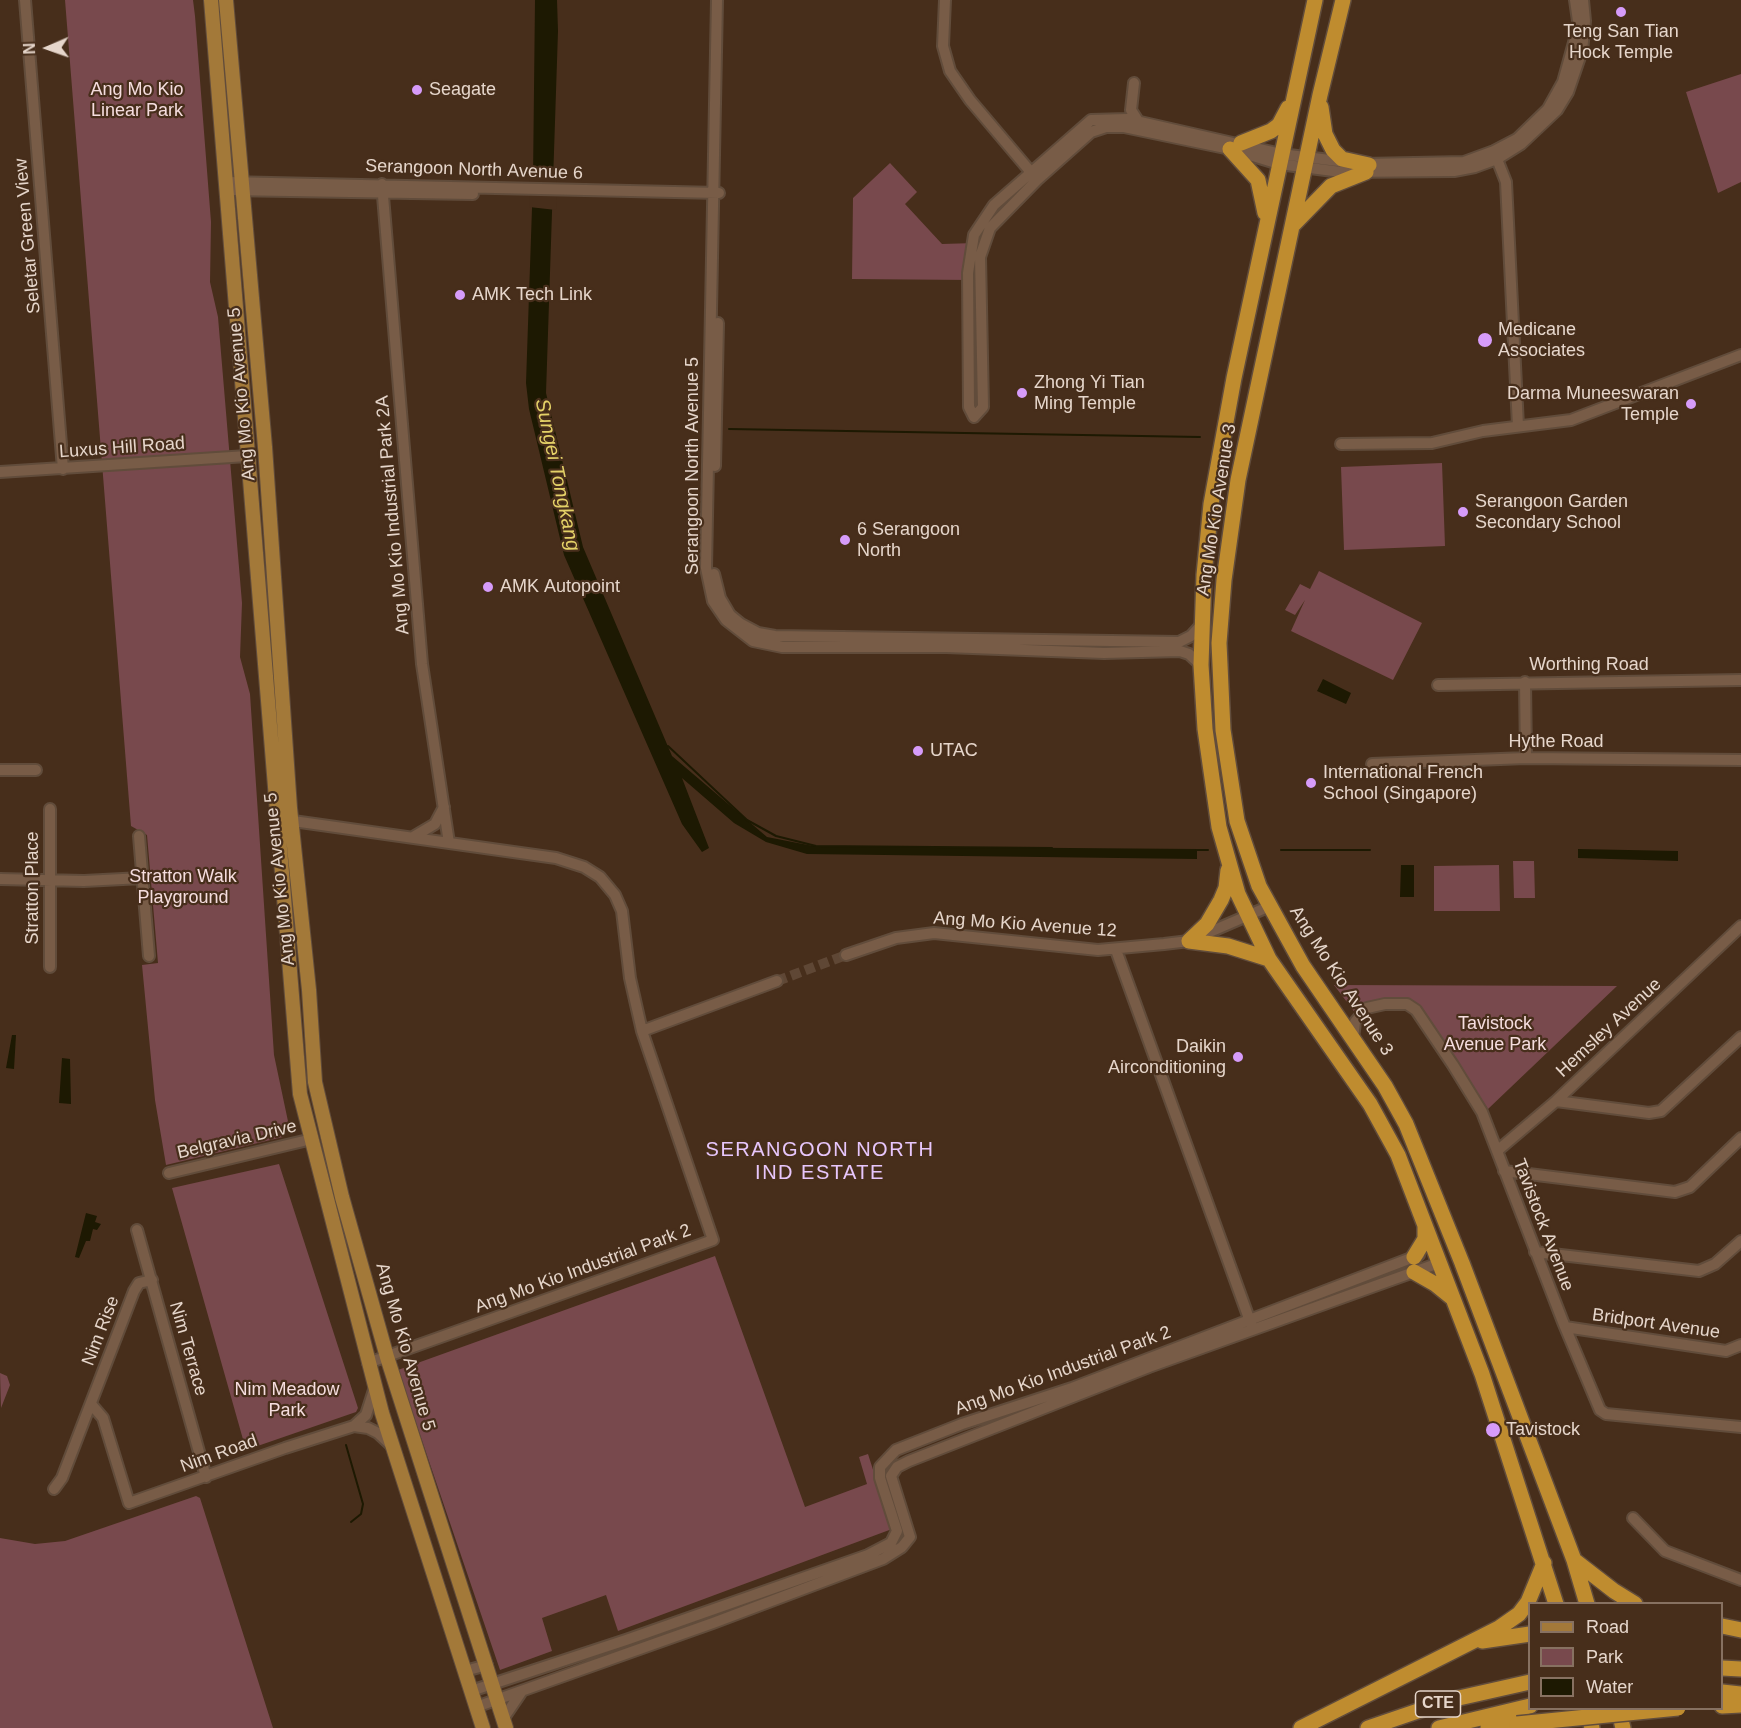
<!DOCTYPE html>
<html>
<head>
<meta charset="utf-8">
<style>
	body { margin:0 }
	#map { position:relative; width:1741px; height:1728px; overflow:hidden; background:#472e1b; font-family:Helvetica,sans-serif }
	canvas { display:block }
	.legend { position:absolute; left:1528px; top:1602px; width:195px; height:108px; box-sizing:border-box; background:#472e1b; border:2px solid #877161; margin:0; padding:8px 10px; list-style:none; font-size:18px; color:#e6d6cb }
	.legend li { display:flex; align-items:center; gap:12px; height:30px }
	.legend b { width:30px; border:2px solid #877161 }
	.north { position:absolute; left:18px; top:18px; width:60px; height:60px; -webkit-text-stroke:4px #472e1b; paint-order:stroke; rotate:268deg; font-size:16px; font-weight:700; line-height:24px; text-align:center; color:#e6d6cb }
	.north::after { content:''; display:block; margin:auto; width:21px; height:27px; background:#e6d6cb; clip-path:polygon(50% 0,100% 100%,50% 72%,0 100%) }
</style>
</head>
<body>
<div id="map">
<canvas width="1741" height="1728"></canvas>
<ul class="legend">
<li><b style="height:8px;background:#a37939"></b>Road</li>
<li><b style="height:16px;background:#78494d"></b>Park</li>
<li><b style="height:16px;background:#1d1902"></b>Water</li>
</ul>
<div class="north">N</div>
</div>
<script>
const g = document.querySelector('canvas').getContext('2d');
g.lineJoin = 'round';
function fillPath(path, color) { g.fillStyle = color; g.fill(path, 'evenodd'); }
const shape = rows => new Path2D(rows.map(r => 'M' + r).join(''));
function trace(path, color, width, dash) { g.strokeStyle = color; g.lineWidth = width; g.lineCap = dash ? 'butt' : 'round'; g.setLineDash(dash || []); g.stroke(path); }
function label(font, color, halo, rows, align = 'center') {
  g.font = font + ' Helvetica,sans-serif'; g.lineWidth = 4.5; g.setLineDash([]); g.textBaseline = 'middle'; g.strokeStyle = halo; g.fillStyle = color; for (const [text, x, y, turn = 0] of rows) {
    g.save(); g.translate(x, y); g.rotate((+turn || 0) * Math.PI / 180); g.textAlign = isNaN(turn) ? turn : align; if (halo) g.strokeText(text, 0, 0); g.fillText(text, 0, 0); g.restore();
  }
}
const green = shape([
	[65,0,193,0,195,16,211,222,210,282,218,317,242,603,240,657,250,694,274,1055,289,1126,283,1137,166,1165,155,1100,142,965,158,963,147,835,131,826],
	[1741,74,1741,182,1718,193,1686,92],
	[890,163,917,192,905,204,942,244,975,243,971,280,852,279,853,198],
	[1442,463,1445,546,1344,550,1341,467],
	[1319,571,1422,623,1393,680,1291,631,1305,600,1295,615,1285,610,1300,584,1310,589],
	[1513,861,1534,861,1535,898,1514,898],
	[1499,865,1500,911,1434,911,1434,866],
	[1334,985,1617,986,1488,1109,1415,1003,1369,1001,1356,1014],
	[279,1164,358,1408,356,1412,246,1450,172,1188],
	[715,1256,805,1507,867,1484,859,1457,868,1454,892,1529,618,1631,606,1595,542,1618,552,1651,500,1670,398,1370],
	[0,1373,7,1376,10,1385,1,1408],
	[196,1496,200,1498,273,1728,0,1728,0,1538,35,1544,65,1541]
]);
const water = shape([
	[535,0,557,0,558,31,546,393,583,547,672,756,767,837,813,846,1197,849,1197,859,807,854,766,842,734,823,682,778,709,848,702,852,682,824,564,555,529,409,526,383,533,179],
	[1323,679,1351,693,1346,704,1317,691],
	[1578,849,1678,851,1678,861,1578,858],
	[1401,865,1414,865,1414,897,1400,897],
	[12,1035,16,1035,14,1069,6,1068],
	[62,1058,70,1059,71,1104,59,1103],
	[86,1213,97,1216,95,1222,101,1224,97,1230,93,1229,90,1241,86,1241,79,1258,75,1257]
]);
const pier = shape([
	[530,176,557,176,556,210,529,207]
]);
const stream = shape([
	[729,429,1200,437],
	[668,746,747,820,776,836,816,846,1052,848],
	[1196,850,1208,850],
	[1281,850,1370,850],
	[346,1445,363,1504,361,1514,351,1522]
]);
const minorTunnel = shape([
	[777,981,846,955]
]);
const minor = shape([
	[25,0,63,469],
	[717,0,706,568,713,601,726,620,753,641,782,647,946,647,1104,653,1180,651,1189,654,1201,665],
	[945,0,943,46,950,71,970,100,1035,177],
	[1134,83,1131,110,1138,121],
	[1495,154,1506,182,1518,426],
	[1346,162,1281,154,1127,119,1091,120,994,205,974,235,968,273,969,407,974,417,983,407,980,257,990,228,1037,180,1091,132,1106,127,1124,127,1230,149,1279,164,1341,172,1454,171,1475,167,1497,159,1521,144,1557,110,1568,92,1582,51,1585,21,1583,0],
	[1364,164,1464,162,1494,151,1517,139,1548,109,1563,82,1576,35,1578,21,1575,0],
	[227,182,719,193],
	[382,184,422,664,449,843],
	[228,190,473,194],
	[1341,444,1432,443,1483,431,1571,420,1741,355],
	[715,466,718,323],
	[0,472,247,456],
	[714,574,720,598,730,615,741,624,758,633,775,636,1179,642,1191,636,1201,625],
	[1525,682,1526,758],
	[1438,685,1741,680],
	[1372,764,1526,758,1741,760],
	[0,770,36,770],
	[286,820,556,858,584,867,600,877,615,895,622,911,630,978,642,1031,713,1240,368,1363],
	[139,836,149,956],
	[413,837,435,824,444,807],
	[0,879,84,881,142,878],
	[1116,950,1251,1324],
	[846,955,896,938,934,933,1098,950,1164,944,1189,941,1270,906],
	[50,967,50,809],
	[642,1031,777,981],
	[1353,1039,1355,1022,1367,1008,1385,1004,1407,1004,1416,1010,1453,1065,1482,1112,1563,1322,1600,1410,1606,1414,1741,1427],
	[1556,1101,1649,1113,1661,1111,1741,1037],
	[1497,1151,1556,1101,1741,926],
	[1504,1171,1675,1192,1690,1187,1741,1138],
	[169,1173,312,1139],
	[137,1230,206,1477],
	[1535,1252,1699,1271,1715,1264,1741,1241],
	[1565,1327,1726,1351,1741,1345],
	[375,1387,366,1415,354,1426,368,1428,378,1433,392,1446],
	[91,1404,103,1418,129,1503,285,1448,354,1426],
	[54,1489,62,1478,134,1291,139,1283,152,1280],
	[1633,1518,1665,1551,1741,1580],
	[465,1671,487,1665],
	[471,1691,626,1640,868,1555,891,1543,897,1531,880,1478,880,1467,896,1450,962,1424,1072,1388,1419,1255],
	[476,1707,713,1623,883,1559,902,1547,910,1537,891,1476,897,1467,909,1461,1149,1367,1439,1263],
	[503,1719,522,1691]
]);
const major = shape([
	[211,0,300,1094,382,1413,483,1728],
	[226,0,265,447,290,808,309,990,315,1082,342,1197,387,1357,506,1728]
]);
const highway = shape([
	[1315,0,1234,378,1211,504,1204,575,1201,665,1205,729,1219,827,1238,894,1269,959,1370,1104,1398,1155,1482,1374,1556,1604],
	[1343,0,1320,95,1238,480,1224,580,1219,643,1223,730,1237,821,1259,886,1303,966,1385,1086,1406,1124,1462,1263,1574,1560,1587,1604],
	[1321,107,1325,134,1333,150,1342,159,1369,165],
	[1241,143,1271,131,1279,125,1288,108],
	[1230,149,1258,180,1265,213],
	[1294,224,1331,186,1366,172],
	[1189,941,1207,924,1221,900,1226,888,1228,870],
	[1189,941,1228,946,1269,959],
	[1414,1257,1425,1239,1425,1227],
	[1414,1272,1435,1284,1451,1297],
	[1574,1560,1614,1591,1635,1604],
	[1722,1626,1741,1630],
	[1482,1641,1530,1634],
	[1722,1668,1741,1669],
	[1722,1692,1741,1694],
	[1722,1706,1741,1705],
	[1587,1708,1592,1728],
	[1618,1708,1623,1728],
	[1301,1728,1499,1628,1519,1614,1528,1602,1544,1563],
	[1368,1728,1450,1700,1530,1682],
	[1439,1728,1530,1706],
	[1488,1728,1517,1724]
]);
const highwayBridge = shape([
	[1517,1724,1678,1708]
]);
const markers = [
	[1621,12,6,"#d69bf9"],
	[417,90,6,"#d69bf9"],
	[460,295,6,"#d69bf9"],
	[1485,340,8,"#d69bf9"],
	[1022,393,6,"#d69bf9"],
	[1691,404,6,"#d69bf9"],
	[1463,512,6,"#d69bf9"],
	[845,540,6,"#d69bf9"],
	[488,587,6,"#d69bf9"],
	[918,751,6,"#d69bf9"],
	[1311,783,6,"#d69bf9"],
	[1238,1057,6,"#d69bf9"],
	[1493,1430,8,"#d69bf9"]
];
const shields = [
	[1438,1704,45]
];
const shieldNames = [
	["CTE",1438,1704]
];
const poiNames = [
	["Teng San Tian",1621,32,"center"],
	["Hock Temple",1621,53,"center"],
	["Seagate",429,90],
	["AMK Tech Link",472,295],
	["Medicane",1498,330],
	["Associates",1498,351],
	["Zhong Yi Tian",1034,383],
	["Ming Temple",1034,404],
	["Darma Muneeswaran",1679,394,"right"],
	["Temple",1679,415,"right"],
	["Serangoon Garden",1475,502],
	["Secondary School",1475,523],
	["6 Serangoon",857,530],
	["North",857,551],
	["AMK Autopoint",500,587],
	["UTAC",930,751],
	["International French",1323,773],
	["School (Singapore)",1323,794],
	["Daikin",1226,1047,"right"],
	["Airconditioning",1226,1068,"right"],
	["Tavistock",1506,1430]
];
const parkNames = [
	["Ang Mo Kio",137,90],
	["Linear Park",137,111],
	["Stratton Walk",183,877],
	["Playground",183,898],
	["Tavistock",1495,1024],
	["Avenue Park",1495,1045],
	["Nim Meadow",287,1390],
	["Park",287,1411]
];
const streetNames = [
	["Serangoon North Avenue 6",474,170,2],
	["Seletar Green View",28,236,-95],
	["Ang Mo Kio Avenue 5",242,394,-95],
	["Luxus Hill Road",122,448,-4],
	["Serangoon North Avenue 5",693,466,-90],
	["Ang Mo Kio Avenue 3",1217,510,-81],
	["Ang Mo Kio Industrial Park 2A",393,515,-95],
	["Worthing Road",1589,665],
	["Hythe Road",1556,742],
	["Ang Mo Kio Avenue 5",280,879,-96],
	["Stratton Place",33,888,-90],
	["Ang Mo Kio Avenue 12",1025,925,4],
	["Ang Mo Kio Avenue 3",1341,981,57],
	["Hemsley Avenue",1609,1028,-43],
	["Belgravia Drive",237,1140,-13],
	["Tavistock Avenue",1543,1225,69],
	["Ang Mo Kio Industrial Park 2",583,1269,-20],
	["Bridport Avenue",1656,1324,8],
	["Nim Rise",101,1331,-69],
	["Ang Mo Kio Avenue 5",405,1347,74],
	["Nim Terrace",188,1349,74],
	["Ang Mo Kio Industrial Park 2",1063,1371,-20],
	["Nim Road",219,1454,-20]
];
const waterNames = [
	["Sungei Tongkang",557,475,78]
];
const neighbourhoodNames = [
	["SERANGOON NORTH",820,1150],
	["IND ESTATE",820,1173]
];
fillPath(green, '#78494d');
fillPath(water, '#1d1902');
fillPath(pier, '#472e1b');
trace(stream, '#1d1902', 2);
trace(minorTunnel, '#5f4735', 10, [10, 5]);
trace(minor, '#614c3b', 14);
trace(major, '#614c3b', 16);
trace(highway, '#614c3b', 18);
trace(minor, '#785c47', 10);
trace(major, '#a37939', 14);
trace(highway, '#bf8c2f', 15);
trace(highwayBridge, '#614c3b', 18, []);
trace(highwayBridge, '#bf8c2f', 15);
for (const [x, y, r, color] of markers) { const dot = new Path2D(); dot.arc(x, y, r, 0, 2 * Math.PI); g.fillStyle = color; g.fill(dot); trace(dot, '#472e1b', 2); }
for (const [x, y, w] of shields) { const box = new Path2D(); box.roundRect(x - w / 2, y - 13, w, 26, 4.5); g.fillStyle = '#472e1b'; g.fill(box); trace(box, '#e6d6cb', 1.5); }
label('bold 16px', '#e6d6cb', null, shieldNames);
label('18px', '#e6d6cb', '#472e1b', poiNames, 'left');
label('18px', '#f5ddde', '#472e1b', parkNames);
label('18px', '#e6d6cb', '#472e1b', streetNames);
label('italic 20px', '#e4d167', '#472e1b', waterNames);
g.letterSpacing = '1.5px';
label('20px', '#e7c6fb', '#472e1b', neighbourhoodNames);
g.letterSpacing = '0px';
</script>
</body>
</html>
